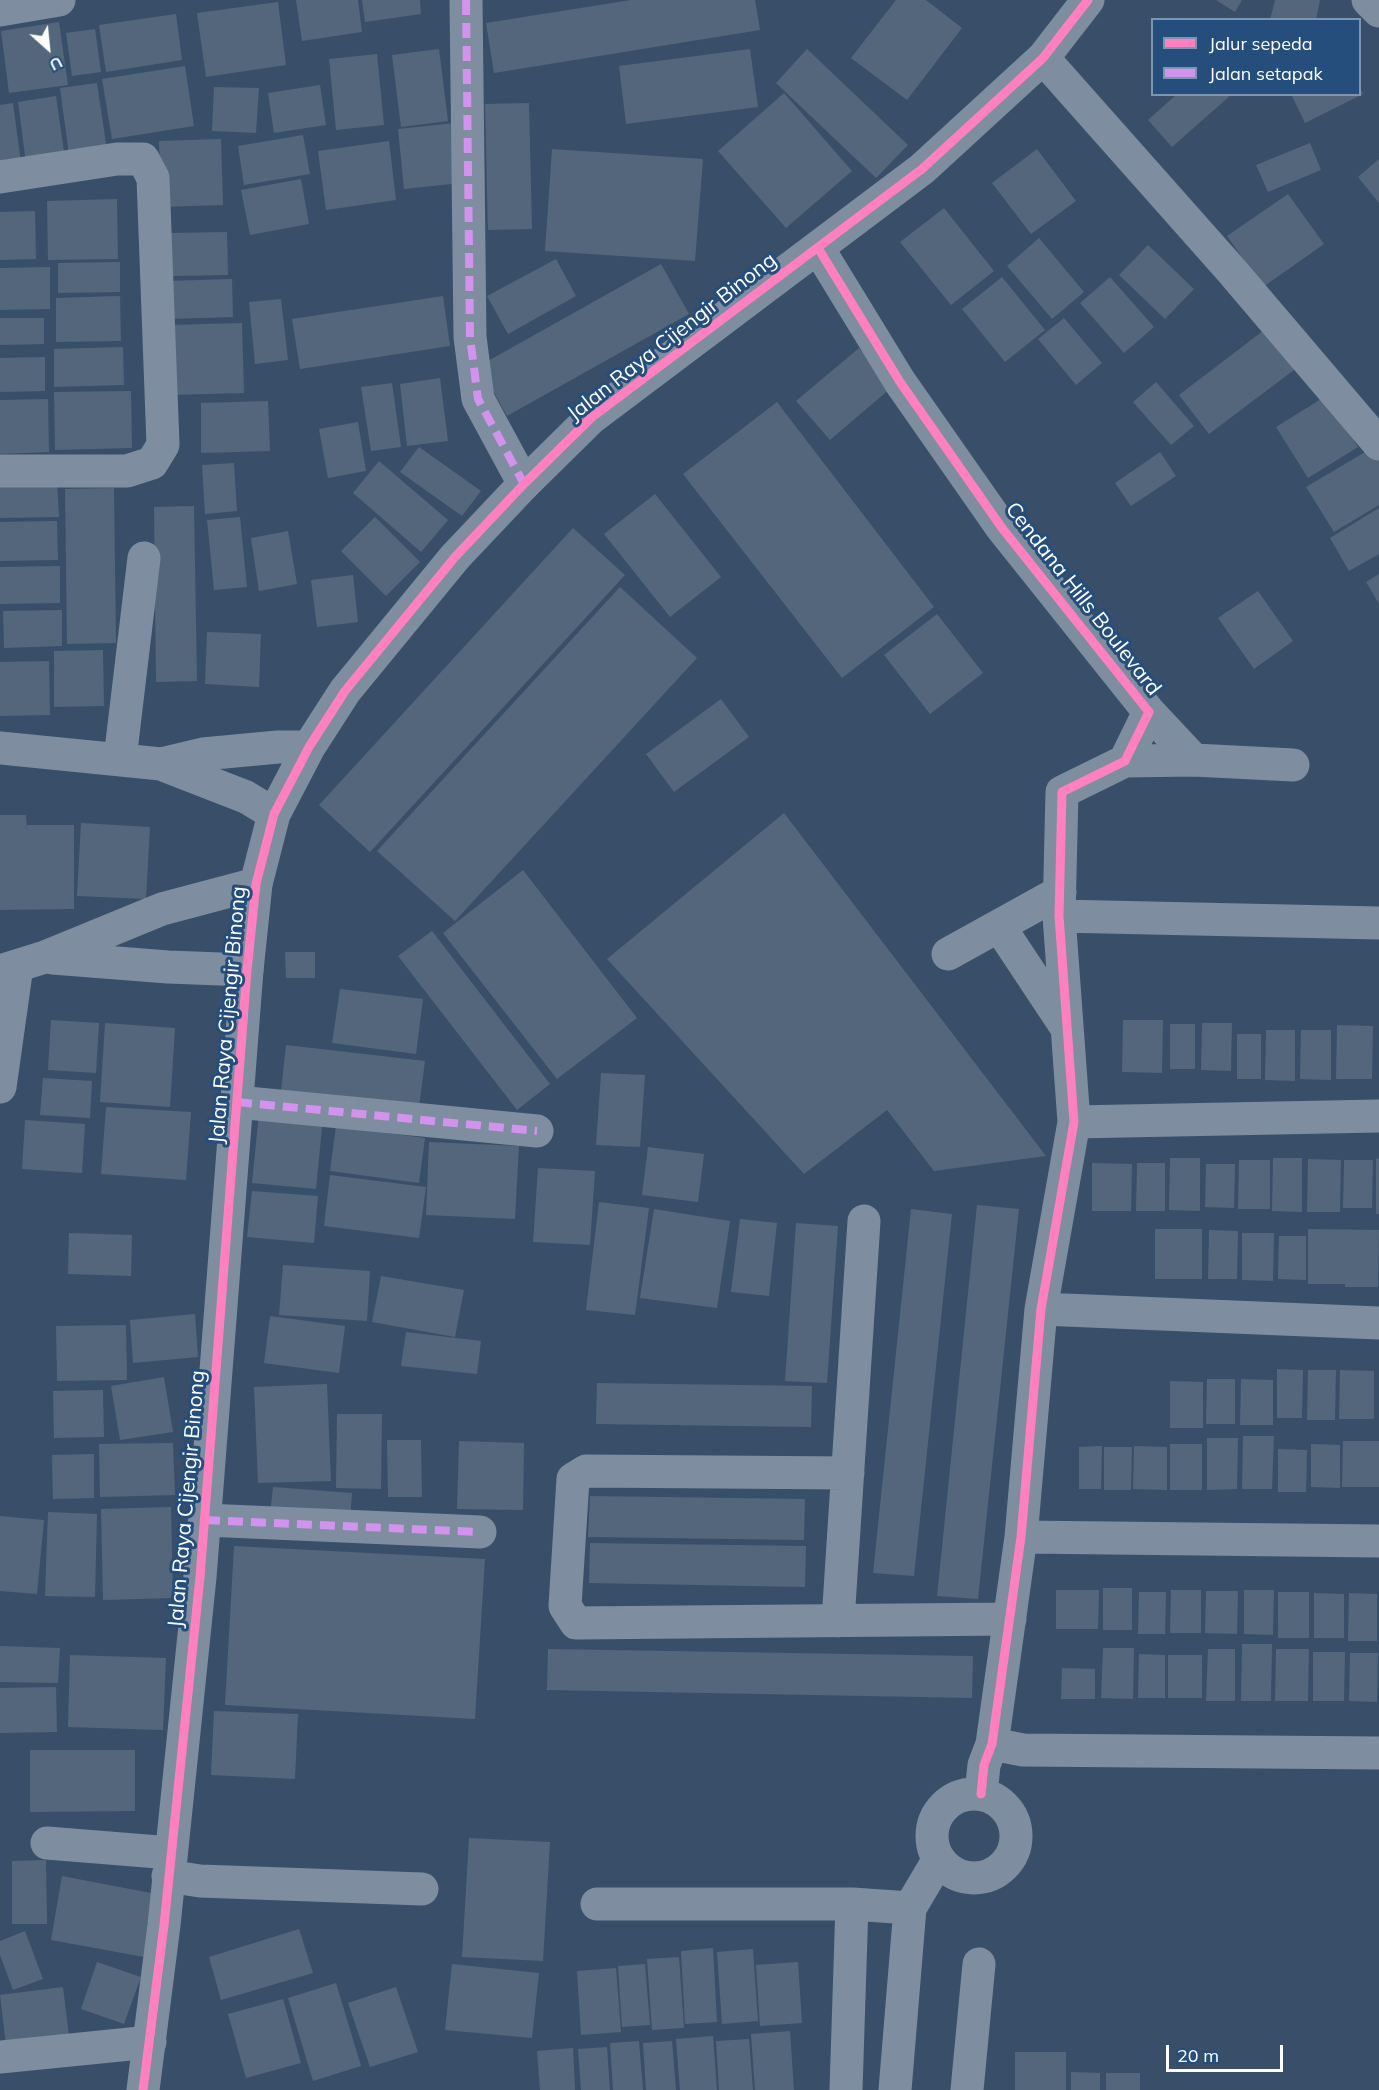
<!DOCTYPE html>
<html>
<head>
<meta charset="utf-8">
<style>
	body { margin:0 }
	#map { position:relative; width:1379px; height:2090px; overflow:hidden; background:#394f69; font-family:Mulish,sans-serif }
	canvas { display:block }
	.legend { position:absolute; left:1151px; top:18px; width:210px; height:78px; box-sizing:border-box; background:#254e7d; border:2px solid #7c95b1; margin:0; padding:8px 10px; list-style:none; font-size:18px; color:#fff }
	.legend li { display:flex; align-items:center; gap:12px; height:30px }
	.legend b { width:30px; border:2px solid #7c95b1 }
	.north { position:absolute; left:18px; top:18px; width:60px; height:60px; -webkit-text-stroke:4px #254e7d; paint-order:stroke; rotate:153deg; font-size:16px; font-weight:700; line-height:24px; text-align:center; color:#fff }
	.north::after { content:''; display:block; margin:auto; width:21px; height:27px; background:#fff; clip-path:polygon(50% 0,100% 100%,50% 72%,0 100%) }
	.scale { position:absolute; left:1166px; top:2045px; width:117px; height:27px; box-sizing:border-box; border:3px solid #fff; border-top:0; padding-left:8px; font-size:18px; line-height:21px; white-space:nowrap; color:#fff; -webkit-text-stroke:4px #254e7d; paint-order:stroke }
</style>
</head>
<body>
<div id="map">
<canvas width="1379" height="2090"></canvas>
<ul class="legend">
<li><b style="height:8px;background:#ff80c0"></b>Jalur sepeda</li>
<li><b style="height:8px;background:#d193ec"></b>Jalan setapak</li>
</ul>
<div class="north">U</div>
<div class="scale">20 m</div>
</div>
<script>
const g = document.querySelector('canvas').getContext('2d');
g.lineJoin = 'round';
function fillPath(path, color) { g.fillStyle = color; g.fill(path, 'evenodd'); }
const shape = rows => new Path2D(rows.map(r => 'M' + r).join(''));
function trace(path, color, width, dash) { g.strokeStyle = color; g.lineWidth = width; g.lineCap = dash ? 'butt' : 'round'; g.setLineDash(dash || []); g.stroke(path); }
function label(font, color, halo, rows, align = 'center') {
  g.font = font + ' Mulish,sans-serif'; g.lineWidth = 6; g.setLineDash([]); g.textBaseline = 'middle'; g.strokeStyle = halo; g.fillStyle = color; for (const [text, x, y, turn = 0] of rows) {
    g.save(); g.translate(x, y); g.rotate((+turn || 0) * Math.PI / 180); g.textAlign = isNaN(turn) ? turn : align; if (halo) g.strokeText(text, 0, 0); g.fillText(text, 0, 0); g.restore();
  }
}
const building = shape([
	[296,0,358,0,362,32,302,41],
	[362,0,420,0,421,14,365,22],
	[631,0,755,0,760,30,494,73,486,23],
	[896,0,926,0,962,28,907,100,851,58],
	[1216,0,1242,0,1235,12],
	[1275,0,1320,0,1316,20,1270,20],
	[278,2,286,65,206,77,197,13],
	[176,14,182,60,106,72,99,25],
	[59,22,68,85,9,93,1,31],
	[95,29,101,72,72,76,66,33],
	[439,49,448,121,401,127,392,55],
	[750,49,758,107,626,124,619,66],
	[807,49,908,145,876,178,776,83],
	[377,54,384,125,336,130,329,59],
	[185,66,194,126,112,139,102,79],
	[97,83,108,157,70,162,60,88],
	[320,85,326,125,274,133,268,93],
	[214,87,259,88,256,133,212,131],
	[1360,88,1363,94,1305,123,1291,94,1360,94],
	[784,93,852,171,786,228,718,151],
	[1177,94,1232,94,1172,147,1148,120],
	[56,96,66,165,27,171,18,102],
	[13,103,22,170,0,173,0,105],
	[529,103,532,229,488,230,485,104],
	[455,123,461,183,404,189,398,129],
	[303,135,310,174,244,185,238,146],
	[221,139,223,205,161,207,159,141],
	[389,141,396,200,326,210,318,151],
	[1310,143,1321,170,1268,192,1256,165],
	[552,149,703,159,695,261,545,251],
	[1037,149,1076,201,1031,234,992,183],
	[1379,159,1379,203,1358,177],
	[301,179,309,224,250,235,241,190],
	[1288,194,1324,244,1263,287,1227,236],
	[117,199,118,259,48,260,47,201],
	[944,208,994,271,951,305,900,242],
	[35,211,36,259,0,260,0,212],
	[227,232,228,275,171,276,171,233],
	[1039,238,1084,292,1052,319,1007,266],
	[1148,245,1194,289,1165,319,1119,275],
	[556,259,576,296,508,334,487,296],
	[120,262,120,292,58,293,58,263],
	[661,264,689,314,507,416,479,366],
	[50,267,50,309,0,310,0,268],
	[1002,277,1045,330,1005,362,962,309],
	[1110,277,1154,327,1124,353,1080,303],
	[232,279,233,317,168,319,167,281],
	[120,296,121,341,56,342,56,298],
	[443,296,450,346,300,369,292,319],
	[281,299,288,360,255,364,249,302],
	[0,318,44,318,44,344,0,345],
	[1064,318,1102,363,1076,385,1038,339],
	[242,323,244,393,171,395,169,325],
	[1268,327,1298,367,1209,434,1179,395],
	[123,347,124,385,54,387,54,349],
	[859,348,892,387,830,440,796,401],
	[45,357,45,391,0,392,0,358],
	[440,378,448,441,407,446,400,384],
	[1156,382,1194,426,1171,445,1133,402],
	[392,383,401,447,371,451,361,387],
	[131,391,132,448,55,450,54,392],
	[1326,396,1358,447,1308,478,1276,427],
	[48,399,49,452,0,454,0,400],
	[268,401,270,451,201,453,201,403],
	[777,402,934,607,842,678,683,474],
	[358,422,366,471,328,478,319,429],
	[419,447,481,491,462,516,400,472],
	[1372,448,1379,460,1379,505,1334,532,1306,487],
	[1160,452,1176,476,1131,506,1115,483],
	[379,461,448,520,421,552,353,493],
	[234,463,237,511,205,514,202,465],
	[57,479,59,517,0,518,0,480],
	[114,488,116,643,67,644,65,489],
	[655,494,721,577,670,617,604,534],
	[194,506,197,681,156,682,154,507],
	[1379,508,1379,554,1349,571,1330,538],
	[240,517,247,587,214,590,207,520],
	[375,517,420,562,386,596,341,551],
	[57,521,58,560,0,561,0,522],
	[573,528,625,575,370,852,319,805],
	[288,531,297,584,259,591,251,538],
	[60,566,60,603,0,604,0,567],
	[1379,574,1379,604,1366,582],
	[353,575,358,622,317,627,311,580],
	[620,587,697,658,455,921,377,851],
	[1258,591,1293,641,1254,669,1218,618],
	[62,610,62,646,4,648,3,611],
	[937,614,983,673,930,714,884,655],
	[207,632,261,634,259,687,205,684],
	[103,650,104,706,54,707,54,651],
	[49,661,50,715,0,716,0,662],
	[721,699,749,737,674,792,646,754],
	[784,813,1046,1156,934,1171,887,1110,804,1174,607,959],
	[0,815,26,815,27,831,27,825,74,825,74,909,0,910],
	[81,823,150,827,146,899,77,896],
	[523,870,637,1018,557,1079,443,933],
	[432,931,550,1084,517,1110,398,956],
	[285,952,315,952,315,978,286,978],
	[340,989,423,999,416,1054,332,1043],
	[51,1020,99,1023,96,1073,48,1070],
	[1123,1020,1163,1020,1162,1073,1122,1072],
	[105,1023,175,1028,170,1107,100,1102],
	[1202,1023,1232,1023,1231,1071,1201,1070],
	[1170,1024,1195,1024,1195,1069,1170,1069],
	[1337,1025,1373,1026,1372,1079,1336,1079],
	[1266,1030,1295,1030,1295,1081,1265,1080],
	[1301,1030,1331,1030,1331,1080,1300,1079],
	[1237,1034,1261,1034,1261,1079,1237,1079],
	[286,1045,425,1061,418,1115,280,1100],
	[601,1073,645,1075,640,1147,596,1145],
	[43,1078,92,1081,90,1118,40,1115],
	[106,1107,191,1112,186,1180,101,1174],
	[259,1113,323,1118,316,1189,252,1183],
	[25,1120,85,1124,82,1173,22,1169],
	[336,1126,425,1138,419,1183,330,1171],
	[429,1142,519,1146,515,1219,426,1215],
	[648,1147,704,1154,698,1202,642,1195],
	[1170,1158,1200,1158,1200,1211,1169,1210],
	[1273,1158,1302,1158,1302,1212,1272,1211],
	[1376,1158,1379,1159,1379,1214,1376,1214],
	[1308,1159,1341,1160,1340,1212,1307,1212],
	[1239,1160,1270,1160,1270,1209,1238,1209],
	[1344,1160,1373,1160,1372,1208,1343,1208],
	[1092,1163,1132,1164,1131,1211,1092,1211],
	[1137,1163,1165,1163,1165,1211,1136,1211],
	[1206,1164,1235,1164,1234,1208,1205,1207],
	[538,1168,595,1171,590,1245,533,1242],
	[330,1175,426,1187,419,1238,324,1226],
	[252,1191,318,1196,314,1243,247,1237],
	[599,1202,649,1208,635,1315,586,1310],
	[977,1205,1019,1209,978,1599,937,1596],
	[654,1209,730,1221,717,1308,640,1298],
	[911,1209,952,1214,914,1576,873,1573],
	[740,1219,777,1223,769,1296,731,1292],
	[796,1223,838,1226,827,1383,785,1381],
	[1155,1229,1202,1229,1202,1279,1155,1279],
	[1308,1229,1379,1230,1378,1287,1345,1287,1345,1284,1308,1284],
	[1209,1230,1238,1231,1237,1279,1208,1279],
	[69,1233,132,1235,131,1276,68,1274],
	[1242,1233,1274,1233,1273,1281,1242,1280],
	[1279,1236,1306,1236,1306,1280,1278,1279],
	[283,1265,370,1271,367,1321,279,1315],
	[381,1276,464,1290,455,1337,372,1322],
	[195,1314,198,1357,133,1363,130,1320],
	[270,1316,345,1326,339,1373,264,1363],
	[126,1325,127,1380,57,1381,56,1326],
	[406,1332,481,1341,477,1374,401,1366],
	[1277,1369,1303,1370,1302,1418,1277,1418],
	[1308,1370,1336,1370,1335,1420,1307,1420],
	[1340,1370,1374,1371,1374,1419,1339,1419],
	[164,1377,173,1432,120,1440,111,1386],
	[1207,1379,1235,1379,1235,1424,1206,1424],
	[1241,1379,1273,1380,1273,1425,1240,1425],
	[1170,1381,1203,1382,1203,1428,1170,1428],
	[597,1383,812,1386,811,1427,596,1424],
	[327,1384,331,1481,258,1483,254,1387],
	[103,1390,104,1437,54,1438,53,1391],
	[337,1414,382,1414,381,1489,336,1488],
	[1243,1436,1274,1436,1272,1489,1242,1489],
	[1207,1438,1238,1438,1237,1489,1207,1490],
	[387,1440,421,1440,422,1497,388,1497],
	[459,1441,524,1443,523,1510,457,1509],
	[1343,1441,1379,1441,1379,1487,1342,1487],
	[173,1443,175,1495,100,1497,99,1444],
	[1170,1444,1202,1444,1202,1490,1170,1490],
	[1311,1444,1340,1445,1340,1488,1311,1487],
	[1102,1446,1101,1489,1079,1489,1079,1447],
	[1134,1446,1167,1447,1167,1490,1133,1489],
	[1104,1447,1132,1447,1131,1490,1104,1490],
	[1278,1449,1307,1450,1306,1492,1278,1492],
	[94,1454,94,1498,53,1499,52,1455],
	[273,1487,352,1493,350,1520,270,1515],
	[590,1496,805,1499,804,1540,588,1537],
	[171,1507,173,1598,103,1600,101,1509],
	[48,1512,97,1514,95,1597,45,1596],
	[0,1516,44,1520,37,1594,0,1591],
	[590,1543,806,1546,805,1587,589,1583],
	[234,1546,485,1559,475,1719,225,1705],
	[1103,1588,1132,1588,1132,1630,1103,1630],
	[1056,1590,1099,1590,1098,1629,1056,1629],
	[1171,1590,1201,1590,1201,1633,1170,1633],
	[1244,1590,1274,1590,1273,1635,1244,1634],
	[1206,1591,1238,1591,1237,1634,1205,1633],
	[1139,1592,1166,1592,1165,1634,1138,1634],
	[1278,1592,1309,1592,1309,1638,1278,1638],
	[1314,1593,1344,1594,1344,1638,1314,1638],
	[1349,1593,1377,1594,1377,1641,1348,1641],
	[1242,1644,1272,1644,1271,1701,1241,1701],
	[0,1646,60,1648,58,1683,0,1682],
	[1103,1648,1134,1648,1133,1699,1101,1698],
	[548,1649,973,1656,972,1698,547,1690],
	[1208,1649,1235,1649,1235,1701,1206,1701],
	[1276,1649,1309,1649,1308,1701,1275,1701],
	[1313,1652,1345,1652,1344,1701,1313,1701],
	[1350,1653,1378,1653,1377,1702,1349,1701],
	[1139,1654,1165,1655,1165,1698,1138,1698],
	[70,1655,166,1658,163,1730,68,1727],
	[1168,1655,1202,1655,1202,1698,1168,1698],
	[1062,1668,1095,1669,1095,1699,1061,1699],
	[56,1687,57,1732,0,1733,0,1688],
	[214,1711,298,1714,295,1779,211,1775],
	[30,1750,135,1750,135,1811,30,1812],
	[469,1838,550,1842,543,1961,462,1957],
	[46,1860,47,1924,12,1924,12,1861],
	[62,1876,156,1894,144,1957,51,1940],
	[299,1929,313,1973,221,2000,209,1957],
	[25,1931,43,1979,13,1990,0,1955,0,1941],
	[713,1948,717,2022,685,2024,681,1951],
	[753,1949,758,2021,722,2024,717,1952],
	[679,1957,684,2028,652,2030,647,1959],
	[97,1962,141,1977,124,2024,81,2009],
	[798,1962,802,2023,760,2026,756,1965],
	[452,1964,539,1973,532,2038,445,2030],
	[645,1964,650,2025,622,2027,618,1966],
	[616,1968,621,2032,581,2035,577,1971],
	[336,1983,361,2066,313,2081,288,1998],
	[63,1987,69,2036,6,2045,0,1995],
	[396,1987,418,2052,370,2067,348,2003],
	[283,1999,301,2063,246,2078,228,2014],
	[790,2031,794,2090,755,2090,751,2034],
	[713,2036,717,2090,680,2090,676,2039],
	[749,2039,753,2090,719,2090,716,2041],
	[639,2041,643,2090,613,2090,610,2043],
	[672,2041,676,2090,646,2090,643,2043],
	[607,2047,610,2090,581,2090,578,2049],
	[573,2048,575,2090,540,2090,537,2051],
	[1015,2052,1066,2052,1066,2090,1015,2090],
	[1071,2072,1100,2073,1100,2090,1071,2090],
	[1106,2073,1140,2073,1140,2090,1106,2090]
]);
const minor = shape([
	[466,0,470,337,478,399,524,484],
	[1368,0,1379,11],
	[0,10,59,0],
	[1043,58,1231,270,1379,444],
	[0,177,117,159,143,159,153,178,163,445,152,463,127,471,0,471],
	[818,248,900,382,1002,528,1149,712,1125,761,1062,792,1059,916,1074,1122,1041,1309,1021,1537,992,1744,984,1765,981,1794],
	[1149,712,1194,760,1293,765],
	[120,759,144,558],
	[1125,761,1194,760],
	[1059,916,1379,923],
	[999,926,1066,1027],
	[948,954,1060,892],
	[53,958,168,967,247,970],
	[0,971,45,957,162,909,256,884],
	[0,1087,17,966],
	[237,1102,537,1131],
	[1074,1122,1379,1116],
	[1041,1309,1379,1323],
	[848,1473,586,1471,573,1479,565,1606,576,1623,1010,1619],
	[205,1520,480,1532],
	[1021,1537,1379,1541],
	[838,1621,864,1221],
	[992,1744,1023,1750,1379,1753],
	'932 1836a42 42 0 1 1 84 0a42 42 0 1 1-84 0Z',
	[47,1843,171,1853],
	[168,1876,200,1881,422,1889],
	[597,1904,852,1904,910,1908],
	[0,2057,150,2042],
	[846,2090,852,1904],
	[895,2090,910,1908,939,1859],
	[967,2090,979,1964]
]);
const tertiary = shape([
	[0,748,161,764,246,797,274,814],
	[161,764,203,754,278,747,309,747],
	[143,2090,164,1925,200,1577,247,970,256,884,274,814,309,747,345,691,455,557,524,484,591,418,922,169,1043,58,1088,0]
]);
const quiet = shape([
	[466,0,470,337,478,399,524,484],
	[237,1102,537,1131],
	[205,1520,480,1532]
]);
const cycleway = shape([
	[818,248,900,382,1002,528,1149,712,1125,761,1062,792,1059,916,1074,1122,1041,1309,1021,1537,992,1744,984,1765,981,1794],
	[143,2090,164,1925,200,1577,247,970,256,884,274,814,309,747,345,691,455,557,524,484,591,418,922,169,1043,58,1088,0]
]);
const streetNames = [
	["Jalan Raya Cijengir Binong",672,337,-38],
	["Cendana Hills Boulevard",1083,599,52],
	["Jalan Raya Cijengir Binong",228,1015,-85],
	["Jalan Raya Cijengir Binong",187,1499,-85]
];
fillPath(building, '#54667b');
trace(minor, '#7e8ea0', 33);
trace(tertiary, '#7e8ea0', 33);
trace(quiet, '#d193ec', 8, [15, 8]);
trace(cycleway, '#ff80c0', 9);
label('21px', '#fff', '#254e7d', streetNames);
</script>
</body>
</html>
